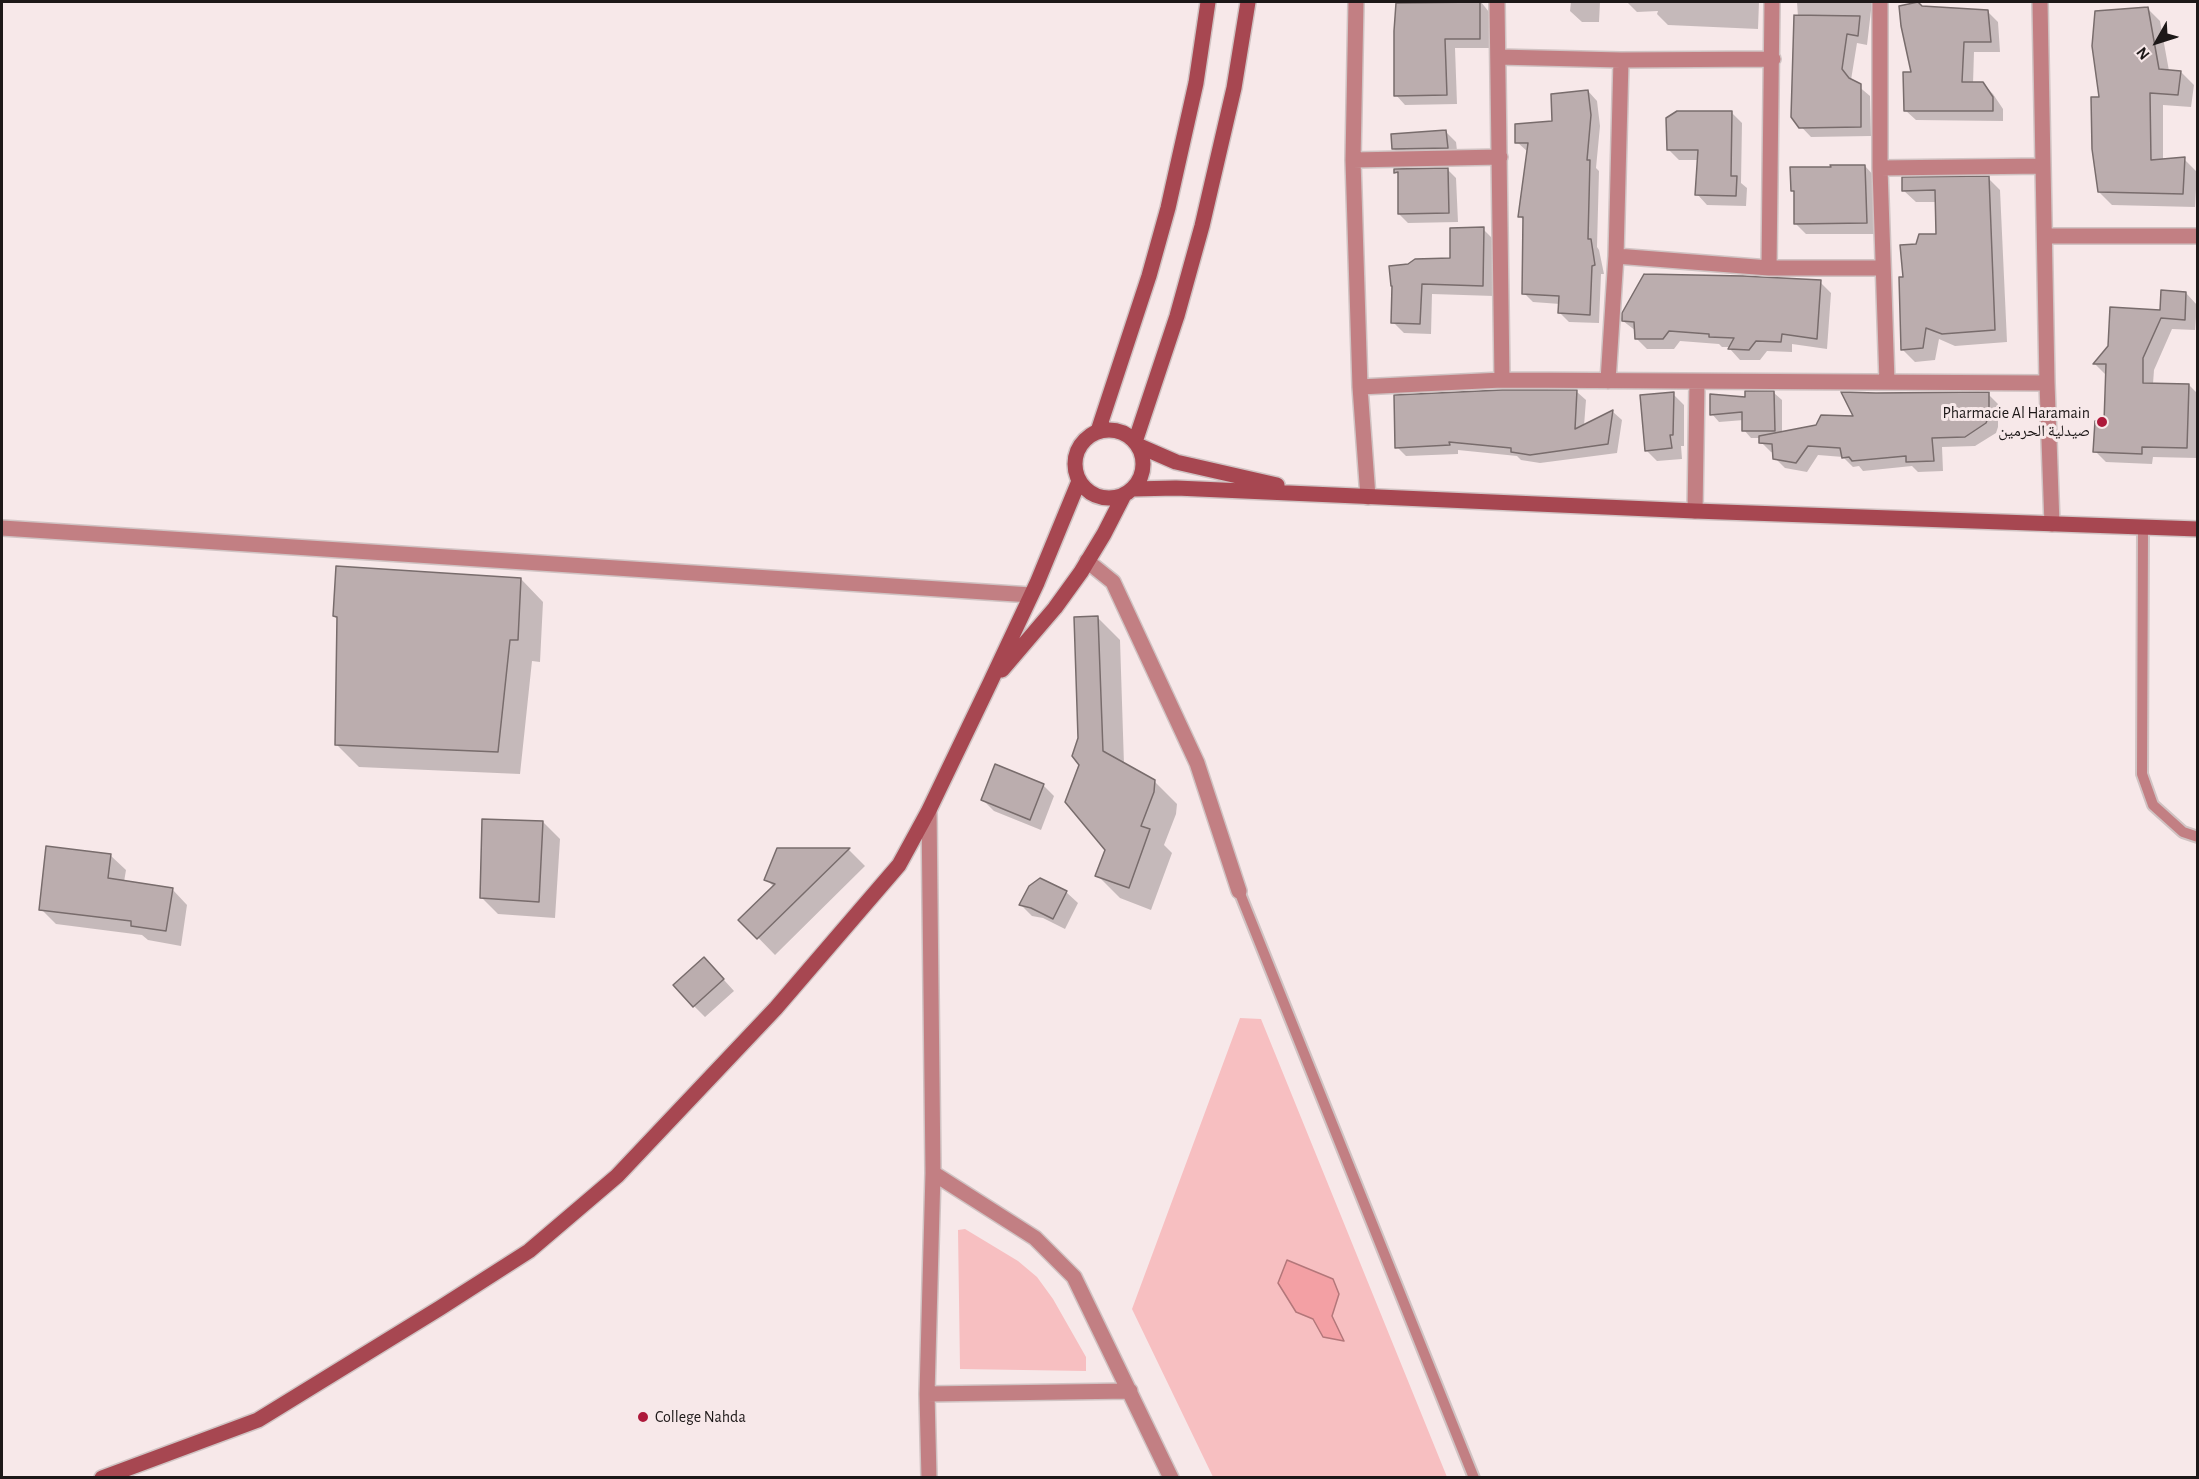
<!DOCTYPE html>
<html>
<head>
<meta charset="utf-8">
<style>
	body { margin:0 }
	#map { position:relative; width:2199px; height:1479px; overflow:hidden; background:#f7e8e9; font-family:"Alegreya Sans",sans-serif }
	canvas { display:block }
	.frame { position:absolute; inset:0; border:3px solid #1d1818; pointer-events:none }
	.north { position:absolute; left:2127px; top:12px; width:60px; height:60px; -webkit-text-stroke:4px #f7e8e9; paint-order:stroke; rotate:231deg; font-size:16px; font-weight:700; line-height:24px; text-align:center; color:#1d1818 }
	.north::after { content:''; display:block; margin:auto; width:21px; height:27px; background:#1d1818; clip-path:polygon(50% 0,100% 100%,50% 72%,0 100%) }
</style>
</head>
<body>
<div id="map">
<canvas width="2199" height="1479"></canvas>
<div class="frame"></div>
<div class="north">N</div>
</div>
<script>
const g = document.querySelector('canvas').getContext('2d');
g.lineJoin = 'round';
function fillPath(path, color) { g.fillStyle = color; g.fill(path, 'evenodd'); }
const shape = rows => new Path2D(rows.map(r => 'M' + r).join(''));
function trace(path, color, width, dash) { g.strokeStyle = color; g.lineWidth = width; g.lineCap = dash ? 'butt' : 'round'; g.setLineDash(dash || []); g.stroke(path); }
function label(font, color, halo, rows, align = 'center') {
  g.font = font + ' "Alegreya Sans","Noto Naskh Arabic",sans-serif'; g.lineWidth = 6; g.setLineDash([]); g.textBaseline = 'middle'; g.strokeStyle = halo; g.fillStyle = color; for (const [text, x, y, turn = 0] of rows) {
    g.save(); g.translate(x, y); g.rotate((+turn || 0) * Math.PI / 180); g.textAlign = isNaN(turn) ? turn : align; if (halo) g.strokeText(text, 0, 0); g.fillText(text, 0, 0); g.restore();
  }
}
const green = shape([
	[1240,1018,1261,1019,1447,1477,1213,1477,1132,1309],
	[965,1229,1018,1261,1037,1277,1053,1299,1086,1357,1086,1371,960,1369,958,1230]
]);
const water = shape([
	[1287,1260,1333,1279,1339,1294,1332,1316,1344,1341,1323,1337,1313,1319,1296,1312,1278,1283,1287,1260]
]);
const shadow = shape([
	[1397,2,1481,2,1489,12,1489,48,1455,48,1457,104,1405,105,1396,95],
	[1571,2,1600,2,1599,22,1582,22,1570,11],
	[1627,2,1759,2,1758,29,1668,25,1657,14,1658,11,1637,12],
	[1797,2,1872,2,1867,45,1857,43,1851,80,1870,96,1871,136,1811,137,1792,117,1793,42,1795,42,1798,17],
	[1922,7,1988,12,1998,22,2000,52,1974,52,1973,84,1983,84,1993,94,2003,109,2003,121,1916,120,1905,110,1913,74],
	[2147,8,2160,21,2169,71,2181,72,2194,85,2191,107,2163,105,2163,161,2184,159,2197,172,2195,207,2112,205,2099,192,2101,99],
	[1588,91,1597,101,1600,126,1596,168,1599,171,1597,247,1599,250,1604,274,1601,274,1599,323,1569,322,1560,313,1560,304,1533,302,1524,293,1524,221,1520,216,1528,152,1517,142,1554,123],
	[1731,112,1742,123,1741,183,1747,188,1746,206,1707,205,1697,194,1699,160,1679,160,1668,149],
	[1445,131,1456,142,1458,159,1405,160,1394,149],
	[1865,166,1875,177,1877,234,1806,234,1795,223,1796,194,1792,190],
	[1447,169,1456,178,1458,222,1408,223,1399,214,1399,175,1396,172],
	[1988,178,2000,190,2007,342,1955,346,1939,339,1935,360,1915,362,1902,349,1905,279,1917,246,1938,236,1936,202,1916,202,1903,190],
	[1483,229,1494,240,1494,296,1432,294,1431,334,1404,333,1393,322,1394,287,1452,260],
	[1820,282,1831,293,1827,349,1792,344,1792,352,1767,351,1760,360,1740,360,1730,349,1731,347,1722,347,1719,344,1680,341,1674,349,1647,349,1637,339,1636,331,1623,321],
	[2186,293,2197,305,2195,330,2172,329,2154,370,2153,384,2189,385,2198,394,2197,458,2153,457,2152,464,2106,462,2095,451,2106,423,2106,375,2095,364,2109,347],
	[1577,392,1586,400,1584,426,1613,412,1622,420,1617,453,1540,463,1521,460,1517,456,1458,450,1458,454,1406,456,1397,447],
	[1774,393,1782,400,1782,433,1988,394,1998,404,1998,427,1996,433,1975,446,1942,447,1943,471,1918,472,1912,466,1863,471,1859,466,1853,467,1843,457,1818,455,1807,472,1785,468,1775,458,1774,453,1771,452,1761,442,1761,438,1751,438,1744,430,1744,420,1719,422,1712,414,1746,398],
	[1673,394,1684,405,1684,446,1681,446,1682,459,1657,461,1646,450],
	[521,579,543,602,540,662,532,661,520,774,359,767,337,745,338,620,334,616],
	[1098,618,1120,640,1124,765,1154,781,1177,804,1176,814,1164,845,1172,853,1151,910,1120,898,1097,875,1107,849,1081,764,1079,738],
	[1043,785,1054,796,1041,830,994,811,983,800],
	[543,822,560,839,555,918,498,914,481,897],
	[778,849,849,850,865,866,775,955,741,920,774,887,766,879],
	[110,855,126,870,124,882,172,889,187,905,181,946,148,940,142,935,56,924,41,909],
	[1040,880,1066,892,1078,903,1065,929,1043,918,1032,916,1021,905],
	[715,970,734,991,705,1017,694,1006]
]);
const building = shape([
	[1480,2,1480,39,1445,39,1447,95,1394,96,1394,31,1396,3,1480,2],
	[1918,2,1922,6,1988,10,1991,42,1964,42,1962,82,1983,82,1993,97,1993,111,1904,111,1903,72,1911,72,1901,26,1899,6,1918,2],
	[2148,7,2159,69,2181,71,2178,95,2150,93,2151,160,2185,157,2183,194,2098,192,2092,149,2091,97,2099,97,2092,46,2095,11,2148,7],
	[1794,15,1860,16,1858,36,1847,34,1842,69,1849,78,1861,84,1861,127,1799,128,1791,117,1794,15],
	[1588,90,1591,115,1587,160,1590,160,1588,239,1591,239,1595,265,1592,266,1590,315,1558,313,1559,296,1522,294,1523,217,1518,217,1528,143,1515,143,1515,124,1552,121,1551,94,1588,90],
	[1677,111,1732,111,1731,176,1737,176,1736,196,1695,195,1698,150,1667,150,1666,118,1677,111],
	[1446,130,1448,148,1392,149,1391,134,1446,130],
	[1830,165,1865,165,1867,223,1794,224,1794,191,1791,191,1790,167,1831,167,1830,165],
	[1448,168,1449,213,1398,214,1398,172,1394,173,1394,169,1448,168],
	[1989,176,1995,330,1942,334,1926,328,1923,348,1901,350,1899,277,1903,277,1900,245,1916,244,1919,234,1936,234,1935,190,1902,191,1902,177,1989,176],
	[1484,227,1483,286,1422,284,1420,324,1391,323,1392,286,1391,286,1389,266,1408,264,1415,259,1450,258,1450,228,1484,227],
	[1644,274,1743,276,1821,280,1817,339,1782,334,1781,342,1756,341,1749,350,1728,349,1734,338,1709,337,1709,334,1669,331,1663,339,1635,339,1634,322,1622,321,1622,313,1644,274],
	[2161,290,2186,292,2185,320,2161,318,2143,358,2143,383,2189,384,2187,448,2142,447,2142,454,2093,452,2095,421,2104,422,2106,364,2093,364,2108,346,2110,307,2160,310,2161,290],
	[1502,390,1577,390,1575,429,1613,410,1608,444,1530,455,1511,452,1511,448,1449,442,1450,445,1395,448,1394,395,1502,390],
	[1745,391,1774,391,1775,431,1742,431,1742,412,1710,415,1710,394,1745,397,1745,391],
	[1674,392,1673,435,1670,435,1672,448,1645,451,1640,395,1674,392],
	[1841,392,1876,393,1989,392,1989,416,1986,423,1965,437,1932,438,1934,461,1906,462,1906,456,1852,461,1849,457,1842,458,1840,448,1808,446,1796,463,1773,459,1772,444,1759,443,1759,436,1816,425,1821,415,1853,416,1841,392],
	[336,566,521,578,518,640,510,640,498,752,335,745,337,617,333,616,336,566],
	[1098,616,1103,751,1155,780,1154,792,1141,826,1150,829,1129,888,1095,876,1105,850,1065,802,1079,765,1072,756,1078,738,1074,617,1098,616],
	[995,764,1044,784,1030,820,981,800,995,764],
	[482,819,543,821,539,902,480,898,482,819],
	[46,846,111,854,108,878,173,888,166,931,131,926,131,921,39,910,46,846],
	[777,848,850,848,757,939,738,920,775,884,764,880,777,848],
	[1040,878,1067,891,1053,919,1031,908,1019,905,1029,886,1040,878],
	[704,957,724,979,693,1007,673,985,704,957]
]);
const service = shape([
	[2143,527,2142,774,2153,805,2183,832,2198,837],
	[1239,891,1474,1478]
]);
const minor = shape([
	[1356,2,1353,160,1360,387,1368,497],
	[1497,2,1502,380],
	[1880,2,1880,168,1887,382],
	[2040,2,2047,383,2052,524],
	[1498,57,1621,60,1773,59],
	[1353,160,1500,157],
	[1880,168,2043,166],
	[2046,236,2198,236],
	[1616,256,1769,268,1883,268],
	[1769,268,1772,2],
	[1608,381,1616,256,1621,60],
	[1360,387,1502,380,2047,383],
	[1695,511,1697,382],
	[2,528,1031,595],
	[1087,561,1113,582,1197,763,1239,891],
	[929,810,933,1173,927,1394,929,1478],
	[933,1173,1035,1238,1074,1277,1171,1478],
	[927,1394,1130,1391]
]);
const secondary = shape([
	'1075 464a34 34 0 1 1 68 0a34 34 0 1 1-68 0Z',
	[1098,431,1149,276,1168,208,1196,83,1208,2],
	[1135,442,1177,316,1202,226,1234,88,1248,2],
	[1137,445,1176,462,1277,485],
	[1133,489,1176,488,1695,511,2198,529],
	[1002,670,1055,608,1081,572,1104,534,1124,495],
	[102,1478,258,1420,440,1308,529,1251,617,1176,776,1008,899,865,929,810,990,683,1037,583,1079,481]
]);
const markers = [
	[2102,422,6,"#ad183a"],
	[643,1417,6,"#ad183a"]
];
const poiNames = [
	["Pharmacie Al Haramain",2090,413],
	["صيدلية الحرمين",2090,431],
	["College Nahda",655,1417,"left"]
];
fillPath(green, '#f7bfc1');
fillPath(water, '#f3a0a4');
trace(water, '#b3777a', 1.5);
fillPath(shadow, '#0003');
fillPath(building, '#bbadae');
trace(building, '#786c6c', 1.5);
trace(service, '#d0c3c3', 14);
trace(minor, '#d0c3c3', 18);
trace(secondary, '#d0c3c3', 18);
trace(service, '#c27f83', 10);
trace(minor, '#c27f83', 15);
trace(secondary, '#a74751', 15);
for (const [x, y, r, color] of markers) { const dot = new Path2D(); dot.arc(x, y, r, 0, 2 * Math.PI); g.fillStyle = color; g.fill(dot); trace(dot, '#f7e8e9', 2); }
label('16px', '#1d1818', '#f7e8e9', poiNames, 'right');
</script>
</body>
</html>
